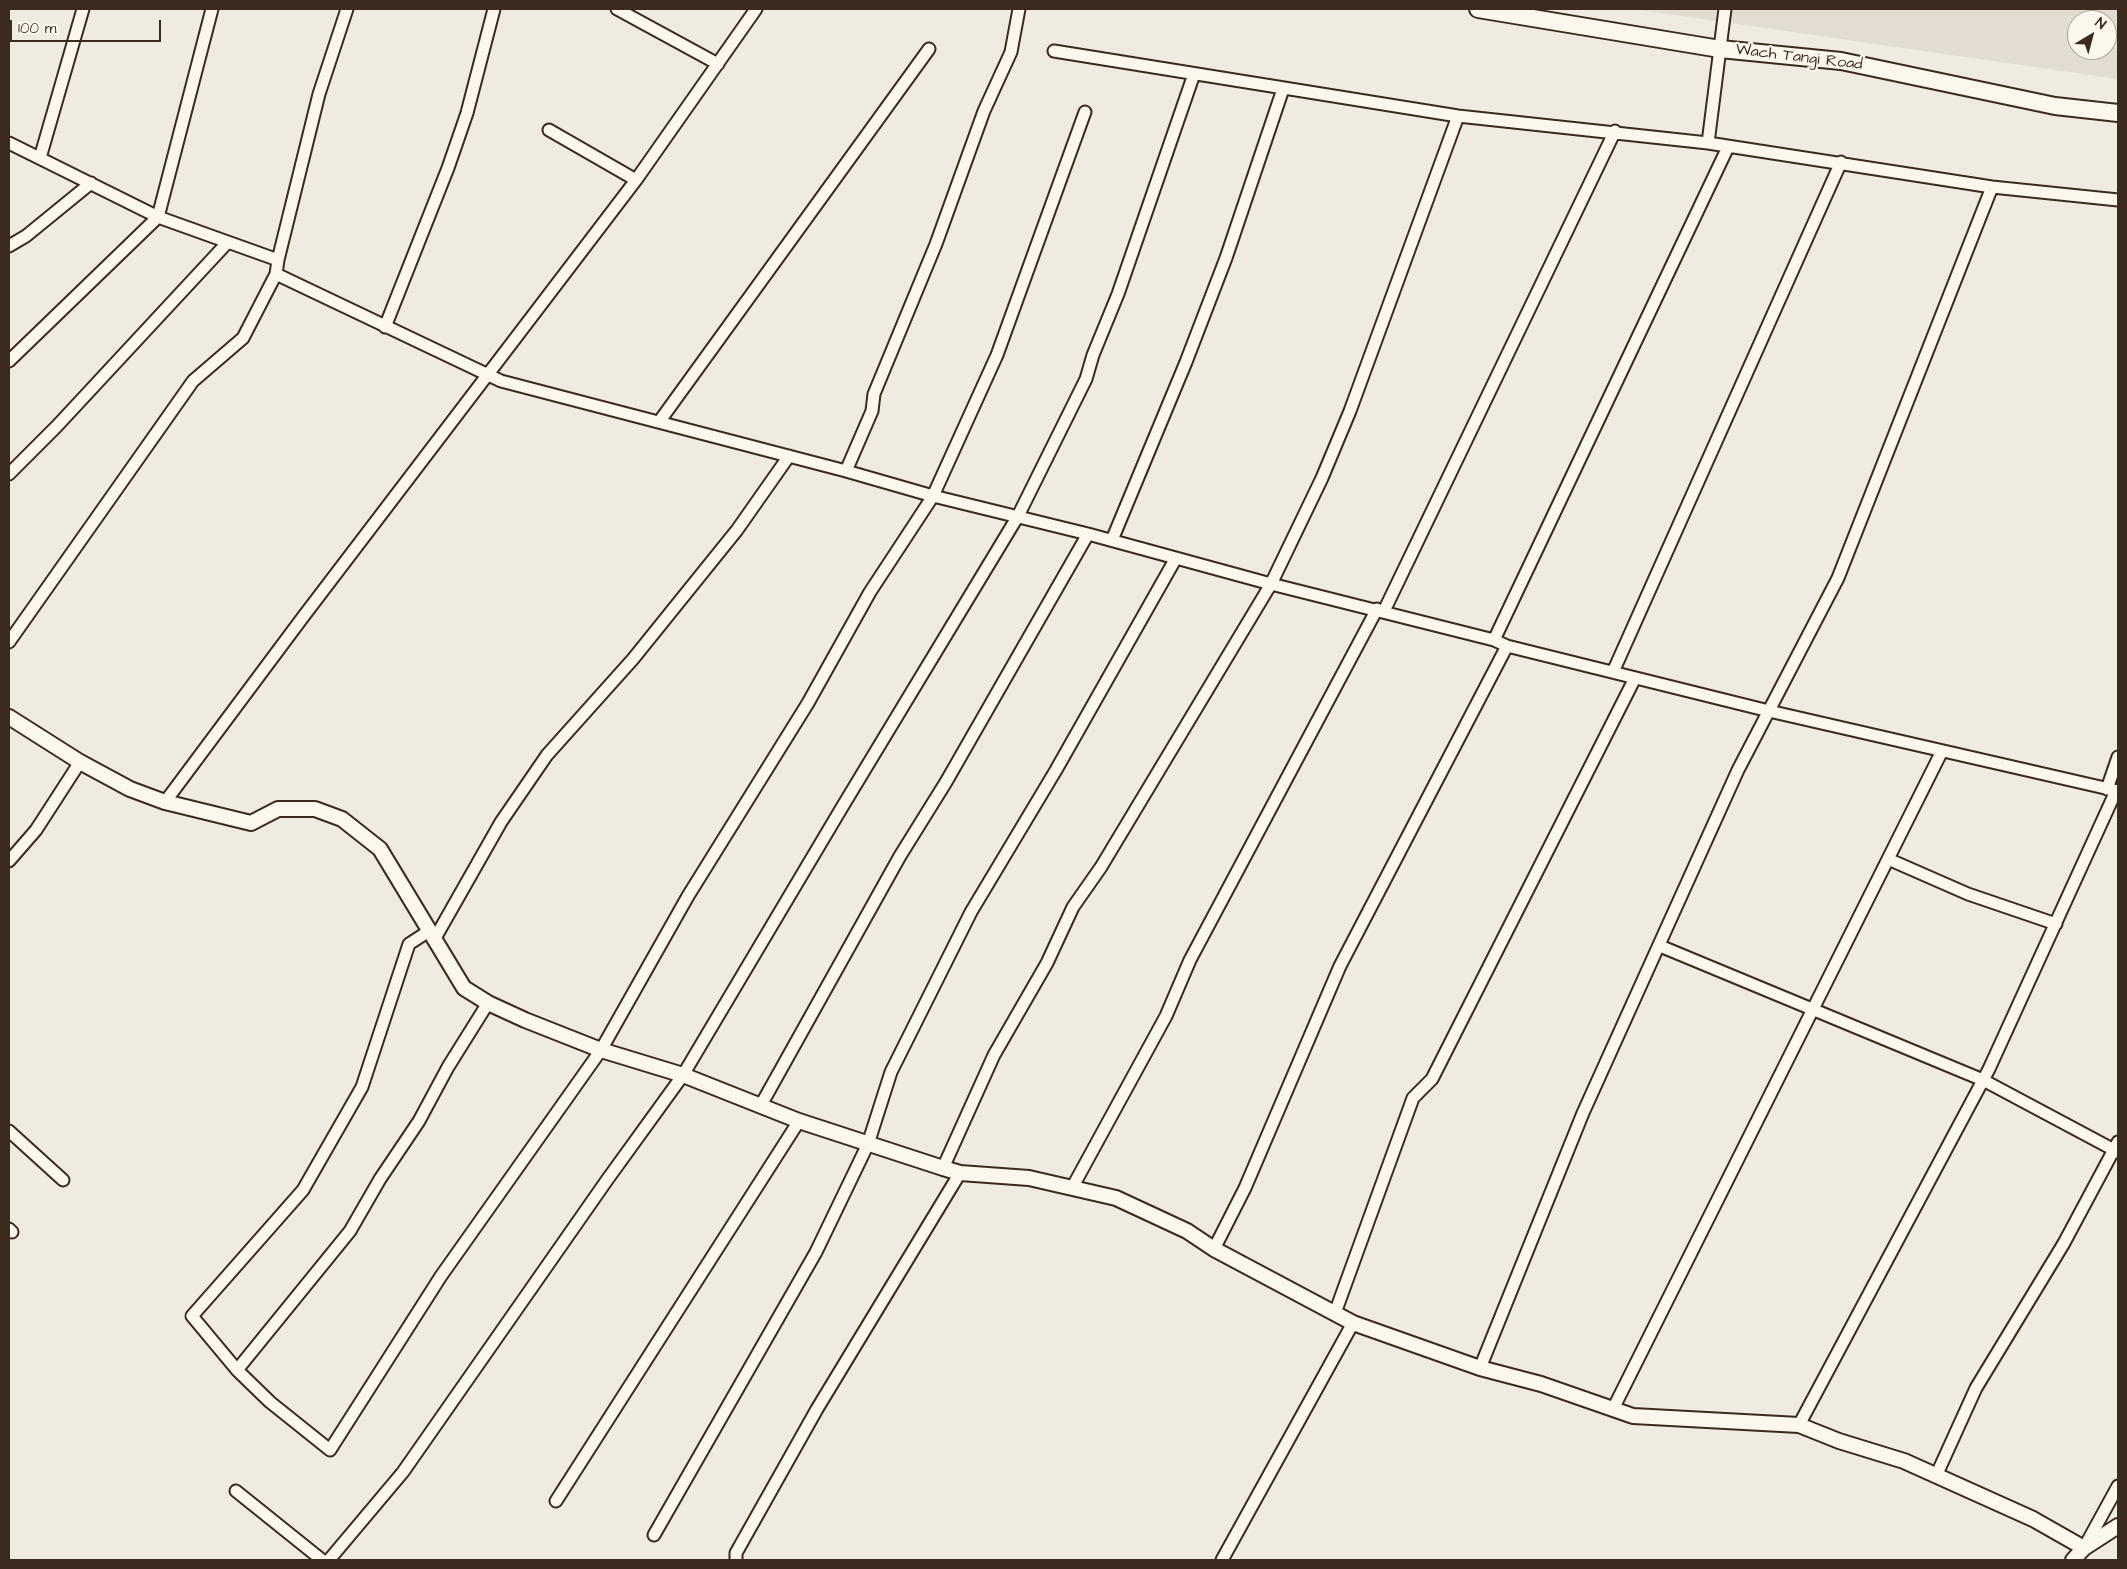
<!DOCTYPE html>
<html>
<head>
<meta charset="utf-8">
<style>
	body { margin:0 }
	#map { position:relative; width:2127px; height:1569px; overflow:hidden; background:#f0ebe0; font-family:"Architects Daughter",sans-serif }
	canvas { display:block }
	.frame { position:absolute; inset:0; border:10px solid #3b2a1e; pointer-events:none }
	.north { position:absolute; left:2067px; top:10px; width:50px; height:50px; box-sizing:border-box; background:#fbf7ec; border:1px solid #aea59a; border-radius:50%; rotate:37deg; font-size:14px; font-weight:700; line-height:20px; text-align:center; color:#3b2a1e }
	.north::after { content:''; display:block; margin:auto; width:18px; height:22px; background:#3b2a1e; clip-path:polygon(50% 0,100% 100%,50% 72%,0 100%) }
	.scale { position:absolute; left:10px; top:20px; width:151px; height:22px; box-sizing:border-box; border:2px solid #3b2a1e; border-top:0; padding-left:6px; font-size:15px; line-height:18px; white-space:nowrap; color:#3b2a1e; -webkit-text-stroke:4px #fbf7ec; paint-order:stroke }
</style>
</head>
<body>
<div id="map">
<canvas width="2127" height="1569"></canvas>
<div class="frame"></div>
<div class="north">N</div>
<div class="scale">100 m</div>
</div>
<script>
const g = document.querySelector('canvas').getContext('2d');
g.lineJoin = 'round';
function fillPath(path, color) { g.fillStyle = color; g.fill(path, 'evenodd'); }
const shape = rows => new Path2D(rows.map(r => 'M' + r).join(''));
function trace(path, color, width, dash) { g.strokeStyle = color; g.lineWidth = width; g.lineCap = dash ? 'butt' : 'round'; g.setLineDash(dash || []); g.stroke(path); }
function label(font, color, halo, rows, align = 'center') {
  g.font = font + ' "Architects Daughter",sans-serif'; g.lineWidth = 4.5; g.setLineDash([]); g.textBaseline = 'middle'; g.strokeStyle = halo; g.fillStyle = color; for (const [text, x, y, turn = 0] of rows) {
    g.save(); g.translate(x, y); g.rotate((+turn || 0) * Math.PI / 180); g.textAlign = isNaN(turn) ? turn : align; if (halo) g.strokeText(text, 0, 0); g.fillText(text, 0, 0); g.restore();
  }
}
const built = shape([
	[1633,9,2118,9,2118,79],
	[2077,20,2107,20,2107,50,2077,50]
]);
const minor = shape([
	[617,9,718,64],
	[1054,51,1458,116,1708,143,1992,187,2118,200],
	[549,130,636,180],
	[9,143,158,217,278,260,276,274,501,381,846,471,933,496,1088,534,1271,584,1494,640,1507,646,1769,711,2118,791],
	[1708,143,1725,9],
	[40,158,83,9],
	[9,246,26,236,91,183],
	[278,260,319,94,347,9],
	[385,327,448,168,467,113,494,9],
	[9,361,158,217,212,9],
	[659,422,929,49],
	[846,471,872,411,874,394,936,244,984,111,1011,52,1019,9],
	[9,474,57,426,227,243],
	[1112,540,1186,362,1226,258,1283,89],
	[1384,611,1615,131],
	[1494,640,1728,147],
	[9,642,193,381,243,338,276,274],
	[1613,672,1841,162],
	[2107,789,2118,757],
	[165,802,303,617,636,180,756,9],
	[1888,859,1968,894,2056,924],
	[9,861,36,830,80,762],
	[429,931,409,944,362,1087,303,1190,192,1316,237,1370,270,1402,330,1450,441,1276,601,1050,688,896,808,703,870,592,933,496,997,355,1085,112],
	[434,940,501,822,547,755,633,659,737,530,789,456],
	[1660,946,1983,1080,2118,1152],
	[761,1105,900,856,946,782,1088,534],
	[9,1131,63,1180],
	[943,1168,994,1055,1047,963,1073,907,1101,867,1271,584,1322,478,1350,411,1458,116],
	[1072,1188,1166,1016,1190,960,1377,609],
	[9,1229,12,1232],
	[1214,1249,1245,1188,1340,966,1507,646],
	[1335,1313,1413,1098,1432,1079,1635,678],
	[1480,1368,1583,1113,1738,770,1838,578,1992,187],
	[237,1370,350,1231,380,1179,419,1121,448,1067,488,1003],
	[1613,1409,1942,751],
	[1799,1425,1989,1069,2116,791],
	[1936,1476,1976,1388,2064,1243,2118,1142],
	[236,1491,322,1560],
	[556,1501,799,1121],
	[654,1535,816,1252,868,1144,891,1072,971,912,1056,770,1176,558],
	[2084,1548,2118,1486],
	[329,1560,403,1472,607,1180,683,1075,841,809,1018,516,1086,379,1093,355,1118,294,1194,74],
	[736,1560,736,1553,817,1409,960,1173],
	[1222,1560,1353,1323]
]);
const tertiary = shape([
	[9,717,80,762,130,789,165,802,251,823,278,809,315,809,342,819,380,849,464,988,488,1003,525,1020,601,1050,683,1075,799,1121,943,1168,960,1173,1029,1178,1116,1198,1187,1231,1214,1249,1353,1323,1480,1368,1541,1384,1633,1416,1799,1425,1839,1441,1904,1461,2033,1519,2084,1548],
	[2073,1560,2084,1548,2118,1526]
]);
const secondary = shape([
	[1478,9,1720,49,1841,61,2055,106,2118,113]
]);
const streetNames = [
	["Wach Tangi Road",1799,58,7]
];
fillPath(built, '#e2dcd1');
trace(minor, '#3b2a1e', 15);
trace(tertiary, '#3b2a1e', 18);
trace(secondary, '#3b2a1e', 20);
trace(minor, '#fbf7ec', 11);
trace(tertiary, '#fbf7ec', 14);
trace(secondary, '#fbf7ec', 16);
label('16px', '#3b2a1e', '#fbf7ec', streetNames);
</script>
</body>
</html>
